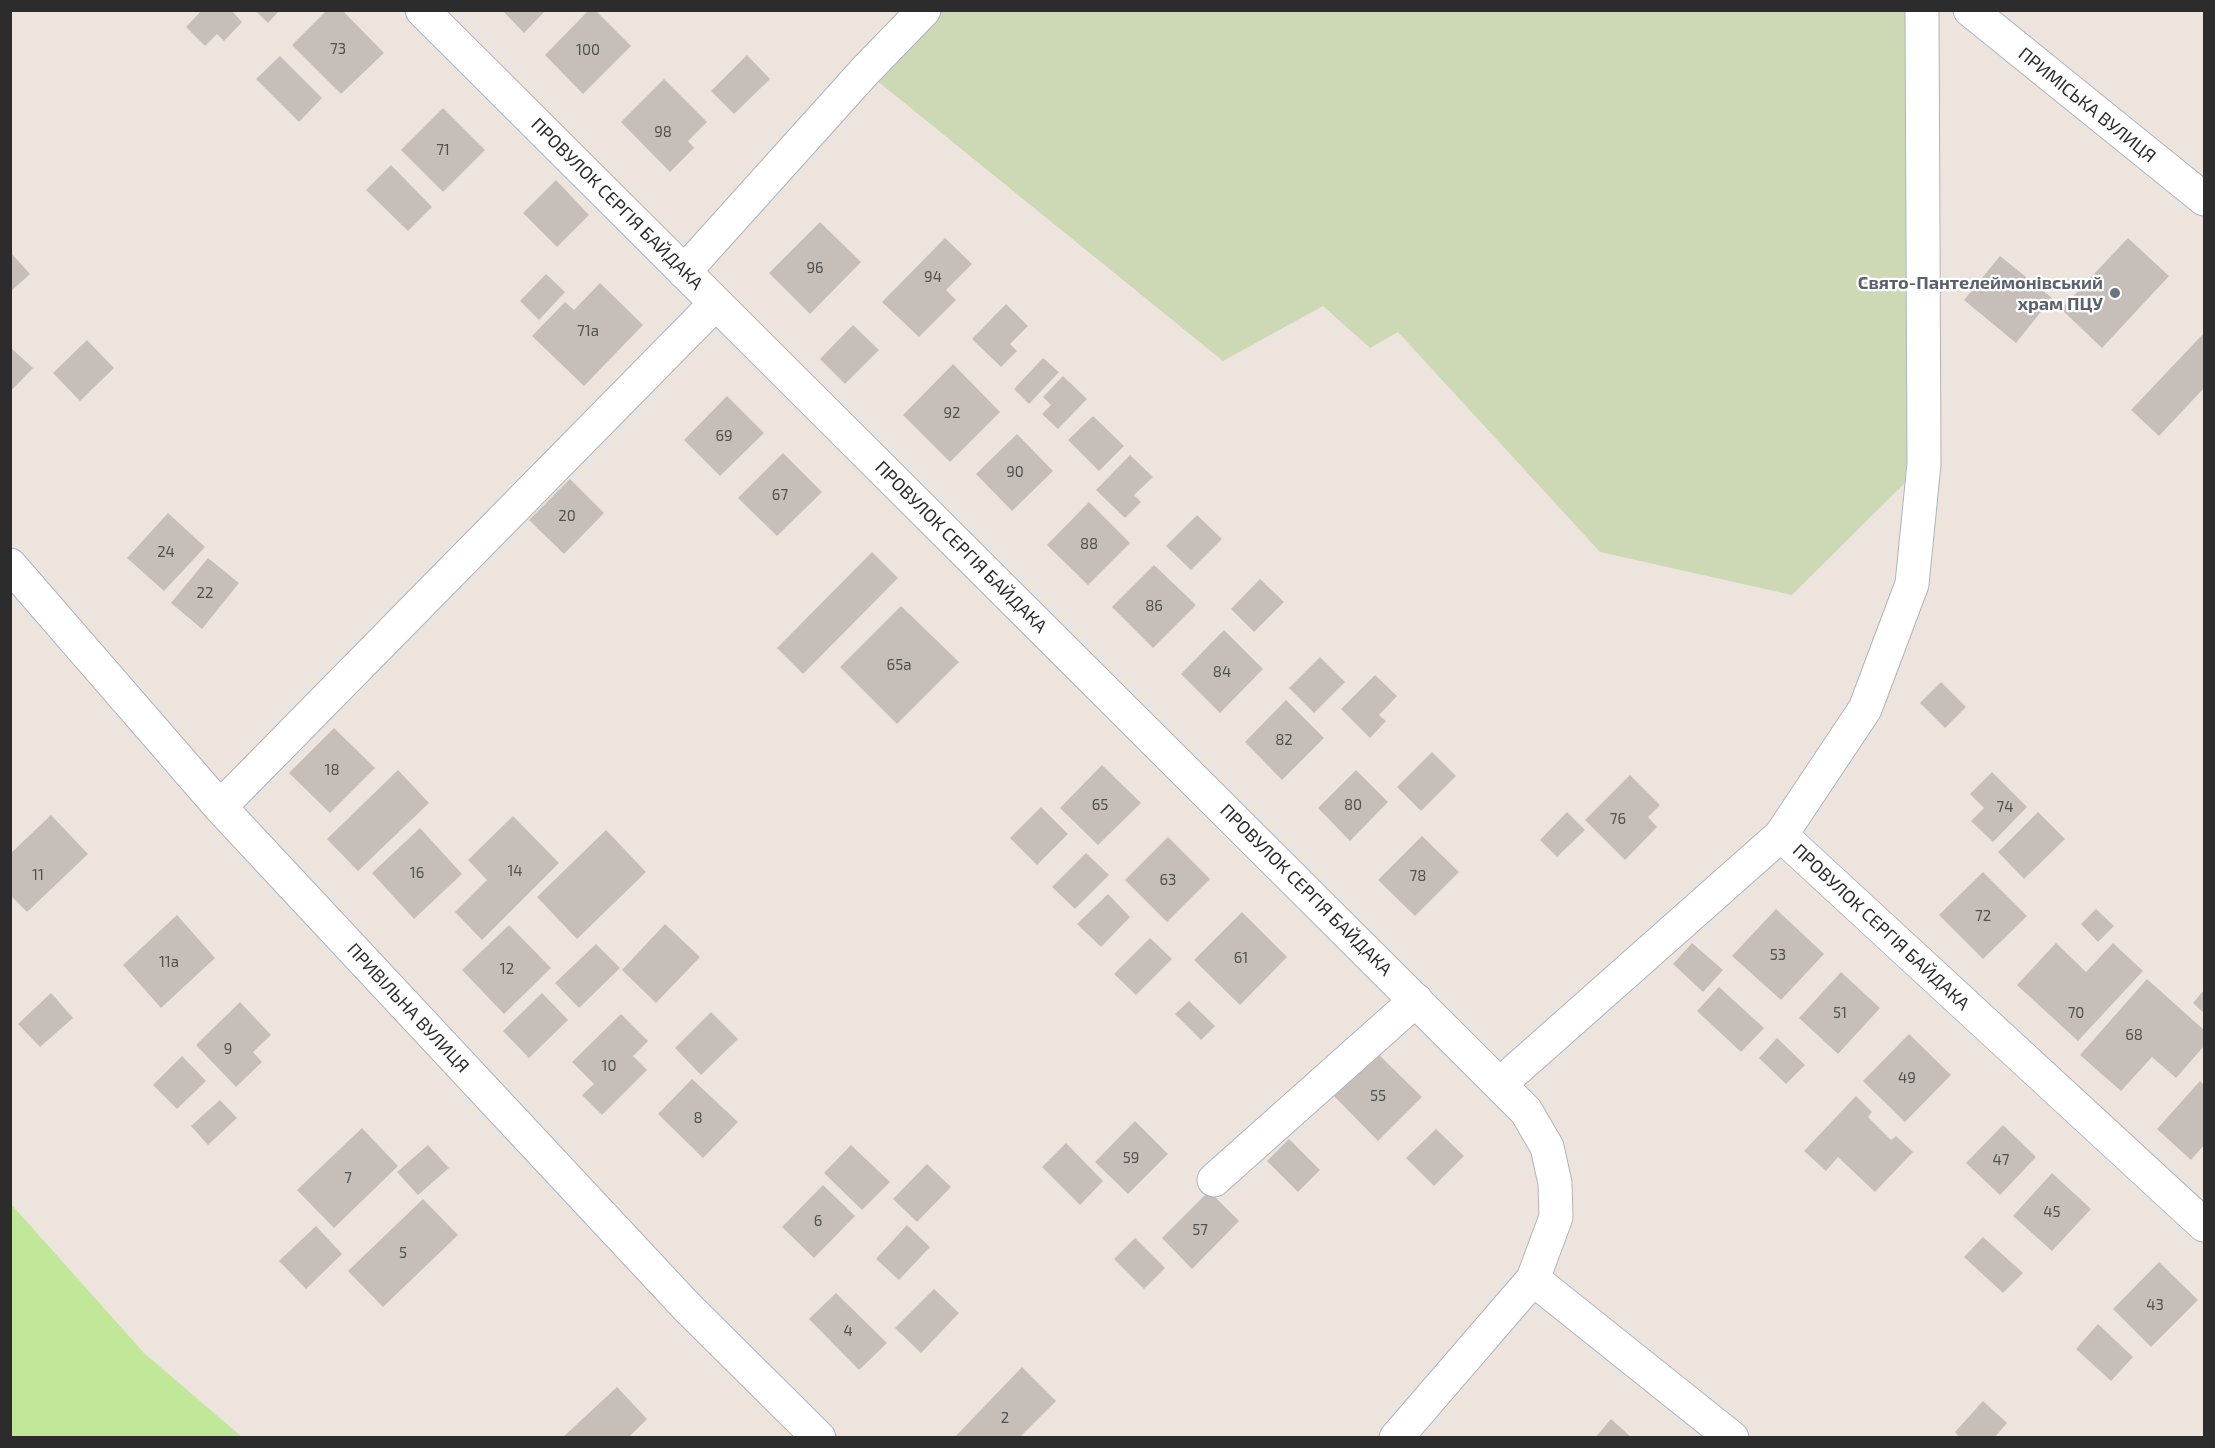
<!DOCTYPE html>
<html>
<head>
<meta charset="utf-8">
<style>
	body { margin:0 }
	#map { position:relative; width:2215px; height:1448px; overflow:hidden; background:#eee4de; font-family:"Exo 2",sans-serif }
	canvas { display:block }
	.frame { position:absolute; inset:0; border:12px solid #2c2c2c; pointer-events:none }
</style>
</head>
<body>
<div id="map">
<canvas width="2215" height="1448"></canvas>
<div class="frame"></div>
</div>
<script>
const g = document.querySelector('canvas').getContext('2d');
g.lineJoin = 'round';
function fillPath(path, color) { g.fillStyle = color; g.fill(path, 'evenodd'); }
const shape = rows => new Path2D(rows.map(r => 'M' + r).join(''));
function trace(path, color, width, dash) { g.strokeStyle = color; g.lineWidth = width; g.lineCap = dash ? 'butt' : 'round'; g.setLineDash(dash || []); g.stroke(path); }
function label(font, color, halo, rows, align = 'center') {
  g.font = font + ' "Exo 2",sans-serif'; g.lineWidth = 4.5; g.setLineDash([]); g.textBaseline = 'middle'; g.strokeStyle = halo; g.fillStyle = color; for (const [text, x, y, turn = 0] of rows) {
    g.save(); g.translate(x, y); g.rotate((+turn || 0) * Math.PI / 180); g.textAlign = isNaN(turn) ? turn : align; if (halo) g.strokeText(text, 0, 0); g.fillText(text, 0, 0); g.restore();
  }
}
const green = shape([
	[11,1204,144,1353,242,1437,11,1437]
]);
const cemetery = shape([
	[924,11,1922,11,1924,464,1792,595,1600,552,1398,332,1370,348,1323,306,1223,361,865,71]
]);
const building = shape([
	[202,10,231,10,242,22,224,41,217,34,205,46,186,27],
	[255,10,280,10,268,23],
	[327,10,342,10,384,53,341,94,292,45],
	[502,10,546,10,524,33],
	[589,10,595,10,631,46,583,94,545,55],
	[747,55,770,79,734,114,711,91],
	[280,56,322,98,299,122,256,79],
	[664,79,707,122,688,141,694,148,670,172,621,122],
	[443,108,485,150,443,192,401,150],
	[391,165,432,207,408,231,366,190],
	[556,180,589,215,557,247,523,213],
	[820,222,861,262,810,314,769,273],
	[945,238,972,264,946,290,956,300,919,337,882,302],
	[2128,238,2169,276,2102,348,2061,309],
	[10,252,30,274,10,292],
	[2000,256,2052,298,2016,343,1964,300],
	[546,274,565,292,539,320,520,301],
	[600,283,643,325,584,386,532,336,565,302,574,310],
	[1006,304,1028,326,1010,344,1017,351,1001,367,972,339],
	[853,325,879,350,845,384,820,359],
	[2204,333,2204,388,2159,436,2131,410],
	[87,340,114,368,80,401,53,373],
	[10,347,33,368,10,392],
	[1043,358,1059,372,1029,404,1014,389],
	[953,364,1000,412,950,462,903,415],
	[1063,376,1087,399,1058,429,1042,414,1051,405,1043,397],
	[727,396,764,433,720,476,684,440],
	[1093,416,1124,446,1099,471,1068,440],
	[1017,434,1053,471,1012,511,976,474],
	[783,453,822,492,777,536,738,498],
	[1130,455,1153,477,1134,495,1141,502,1125,518,1096,490],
	[570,479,604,513,564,554,529,520],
	[1089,502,1130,543,1088,585,1047,545],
	[168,513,205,547,164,591,127,558],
	[1197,515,1222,539,1191,570,1166,546],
	[872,552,898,578,803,674,777,648],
	[208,558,239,583,202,629,171,603],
	[1154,565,1196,605,1153,648,1112,607],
	[1260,579,1284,602,1254,632,1231,609],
	[901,606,959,662,897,724,840,667],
	[1224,630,1263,669,1220,713,1181,674],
	[1320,657,1345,682,1314,713,1289,688],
	[1375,675,1397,696,1379,715,1386,721,1370,738,1341,709],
	[1941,682,1966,707,1945,728,1920,703],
	[1286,700,1324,738,1282,780,1245,742],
	[334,728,375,768,330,813,289,773],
	[1432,752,1456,776,1421,811,1397,787],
	[1102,765,1141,803,1098,845,1060,808],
	[398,770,429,803,358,871,327,839],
	[1356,770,1388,802,1350,841,1318,808],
	[1992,772,2027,807,1993,842,1971,821,1984,808,1970,794],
	[1630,775,1660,805,1648,817,1657,827,1625,860,1585,820],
	[1041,807,1068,834,1037,865,1010,838],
	[1567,812,1585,830,1557,857,1540,840],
	[2038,812,2065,839,2024,879,1998,852],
	[51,815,88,854,27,912,10,895,10,854],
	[513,816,559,863,482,940,455,912,487,880,468,860],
	[420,828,462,874,414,919,372,873],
	[606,830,646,872,577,939,537,897],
	[1422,836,1459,872,1415,916,1378,880],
	[1168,837,1210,879,1167,922,1125,880],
	[1086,853,1109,875,1075,909,1052,887],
	[1983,872,2027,916,1983,959,1939,915],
	[1108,894,1130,917,1101,947,1077,924],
	[1776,909,1824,954,1781,1000,1732,956],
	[2096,909,2114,926,2098,942,2081,924],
	[1242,912,1287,957,1240,1005,1194,960],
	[177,915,215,958,161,1008,123,965],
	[665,924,700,957,656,1003,622,970],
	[509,925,551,968,504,1014,462,970],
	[1150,938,1172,959,1136,995,1114,974],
	[1692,943,1723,970,1703,992,1673,964],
	[2056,943,2086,972,2113,943,2143,971,2078,1041,2017,985],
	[596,944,620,968,579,1008,555,983],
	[1841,972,1880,1008,1838,1054,1799,1018],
	[2147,979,2204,1030,2204,1046,2176,1078,2152,1057,2121,1091,2080,1055],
	[1719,987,1764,1028,1741,1052,1697,1011],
	[2204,990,2204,1013,2193,1003],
	[51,993,73,1018,40,1047,18,1024],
	[542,993,568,1020,529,1058,503,1031],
	[1189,1001,1215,1026,1201,1040,1175,1014],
	[240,1002,271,1035,253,1052,262,1062,236,1087,196,1045],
	[711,1012,738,1039,701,1075,675,1048],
	[621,1014,648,1041,633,1056,647,1070,602,1115,582,1095,594,1084,572,1062],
	[1909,1034,1951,1075,1905,1122,1863,1081],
	[1777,1038,1805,1065,1786,1084,1759,1058],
	[1376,1052,1422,1097,1378,1141,1333,1095],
	[182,1056,206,1081,177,1109,153,1085],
	[692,1079,738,1122,703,1158,658,1114],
	[2200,1081,2204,1085,2204,1145,2191,1160,2157,1129],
	[1856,1096,1872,1112,1868,1117,1891,1140,1896,1136,1913,1152,1875,1192,1838,1157,1826,1171,1804,1151],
	[220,1100,237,1118,208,1145,191,1126],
	[1135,1121,1168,1154,1128,1194,1095,1162],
	[2003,1125,2036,1157,2000,1195,1966,1163],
	[362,1128,398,1166,334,1228,297,1190],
	[1436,1129,1464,1156,1434,1186,1406,1158],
	[1289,1139,1320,1170,1298,1192,1267,1161],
	[1066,1143,1103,1181,1080,1205,1042,1167],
	[428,1145,449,1168,418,1195,397,1172],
	[851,1145,890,1182,862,1210,824,1173],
	[927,1164,951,1187,917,1222,893,1199],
	[2052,1173,2091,1209,2052,1251,2013,1216],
	[823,1185,855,1216,814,1258,782,1227],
	[1209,1191,1239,1221,1192,1269,1162,1238],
	[423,1199,458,1235,383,1307,348,1271],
	[907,1225,930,1247,899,1280,876,1259],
	[316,1226,342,1254,306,1289,279,1261],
	[1983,1237,2023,1273,2003,1293,1964,1257],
	[1135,1238,1165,1268,1144,1289,1114,1259],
	[2159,1262,2198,1300,2151,1347,2113,1309],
	[934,1289,959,1313,921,1353,895,1328],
	[836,1293,887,1343,859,1370,809,1319],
	[2098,1324,2133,1357,2111,1381,2076,1349],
	[1022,1367,1056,1401,1021,1436,1023,1438,954,1438],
	[617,1387,647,1419,628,1438,562,1438],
	[1983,1401,2007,1423,1994,1438,1960,1438,1955,1432],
	[1611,1419,1632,1438,1595,1438]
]);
const minor = shape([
	[422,10,1526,1111,1547,1147,1555,1183,1556,1217,1533,1279,1732,1438],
	[1970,10,2204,199],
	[684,272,865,71,924,10],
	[10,565,220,807,687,1307,819,1438],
	[220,807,716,303],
	[1781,835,2204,1225],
	[1500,1084,1781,835,1865,709,1912,584,1924,464,1922,10],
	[1214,1180,1416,1000],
	[1396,1438,1533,1279]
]);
const markers = [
	[2115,293,6,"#6b7280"]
];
const numberNames = [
	["73",338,49],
	["100",588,50],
	["98",663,132],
	["71",443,150],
	["96",815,268],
	["94",933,277],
	["71а",588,331],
	["92",952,413],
	["69",724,436],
	["90",1015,472],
	["67",780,495],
	["20",567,516],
	["88",1089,544],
	["24",166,552],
	["22",205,593],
	["86",1154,606],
	["65а",899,665],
	["84",1222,672],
	["82",1284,740],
	["18",332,770],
	["65",1100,805],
	["80",1353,805],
	["74",2005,807],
	["76",1618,819],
	["14",515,871],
	["16",417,873],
	["11",38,875],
	["78",1418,876],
	["63",1168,880],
	["72",1983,916],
	["53",1778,955],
	["61",1241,958],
	["11а",169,962],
	["12",507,969],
	["51",1840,1013],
	["70",2076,1013],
	["68",2134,1035],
	["9",228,1049],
	["10",609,1066],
	["49",1907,1078],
	["55",1378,1096],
	["8",698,1118],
	["59",1131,1158],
	["47",2001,1160],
	["7",348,1178],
	["45",2052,1212],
	["6",818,1221],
	["57",1200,1230],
	["5",403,1253],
	["43",2155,1305],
	["4",848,1331],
	["2",1005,1418]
];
const streetNames = [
	["ПРИМІСЬКА ВУЛИЦЯ",2087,105,39],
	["ПРОВУЛОК СЕРГІЯ БАЙДАКА",617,204,45],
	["ПРОВУЛОК СЕРГІЯ БАЙДАКА",961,547,45],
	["ПРОВУЛОК СЕРГІЯ БАЙДАКА",1306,890,45],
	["ПРОВУЛОК СЕРГІЯ БАЙДАКА",1881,927,43],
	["ПРИВІЛЬНА ВУЛИЦЯ",408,1008,47]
];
const worshipNames = [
	["Свято-Пантелеймонівський",2103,283],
	["храм ПЦУ",2103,304]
];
fillPath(green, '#c1e798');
fillPath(cemetery, '#cdd9b4');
fillPath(building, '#c6bfb9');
trace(minor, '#aeb4bc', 35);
trace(minor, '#fff', 33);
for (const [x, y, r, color] of markers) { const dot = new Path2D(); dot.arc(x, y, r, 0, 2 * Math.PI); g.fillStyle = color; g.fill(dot); trace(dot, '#fff', 2); }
label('15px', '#52514f', null, numberNames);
label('18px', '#2c2c2c', '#fff', streetNames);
label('bold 18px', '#5b616d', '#fff', worshipNames, 'right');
</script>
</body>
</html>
